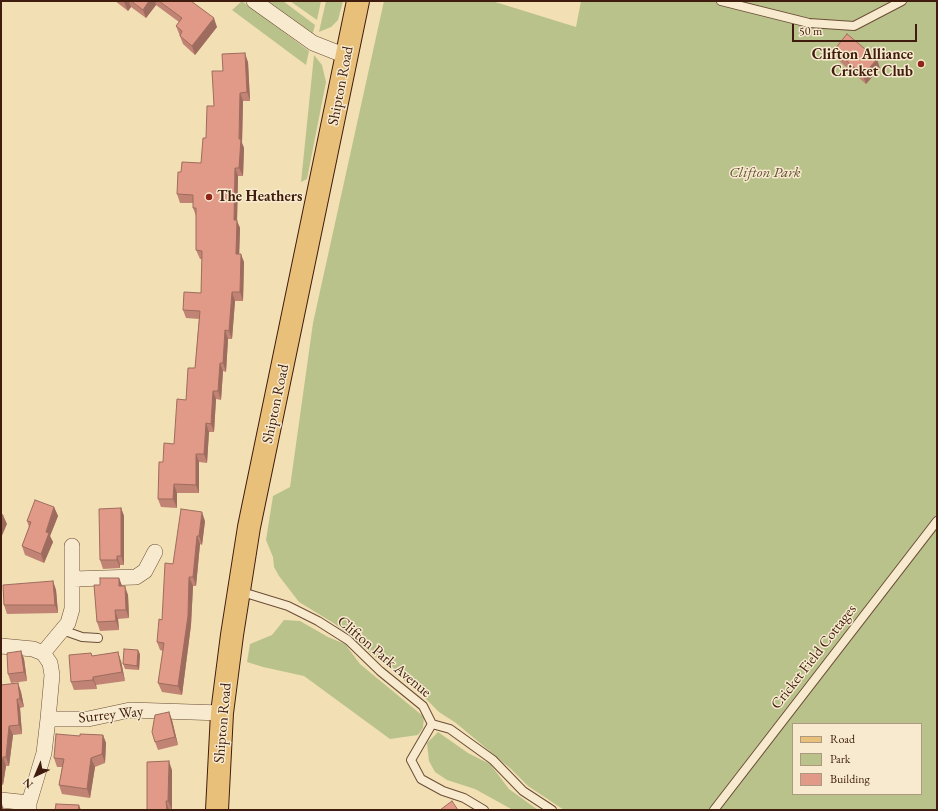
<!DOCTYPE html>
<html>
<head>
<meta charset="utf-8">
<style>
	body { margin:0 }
	#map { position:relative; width:938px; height:811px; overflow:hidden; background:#f2dfb3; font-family:"EB Garamond",serif }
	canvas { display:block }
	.frame { position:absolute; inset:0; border:2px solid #3f1c0e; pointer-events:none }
	.legend { position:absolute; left:792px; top:723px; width:130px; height:72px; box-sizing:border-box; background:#f7eace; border:1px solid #ad9881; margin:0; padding:5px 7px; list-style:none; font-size:12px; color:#3f1c0e }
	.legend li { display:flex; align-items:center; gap:8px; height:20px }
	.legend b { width:20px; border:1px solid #ad9881 }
	.north { position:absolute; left:16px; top:755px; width:40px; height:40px; -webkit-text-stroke:3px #f7eace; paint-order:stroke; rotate:224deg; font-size:11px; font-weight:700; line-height:16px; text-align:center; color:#3f1c0e }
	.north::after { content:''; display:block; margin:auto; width:14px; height:18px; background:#3f1c0e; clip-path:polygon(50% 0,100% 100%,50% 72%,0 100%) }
	.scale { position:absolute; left:792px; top:24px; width:125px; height:18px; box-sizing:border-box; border:2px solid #3f1c0e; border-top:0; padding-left:5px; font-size:12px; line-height:14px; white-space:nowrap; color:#3f1c0e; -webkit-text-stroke:3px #f7eace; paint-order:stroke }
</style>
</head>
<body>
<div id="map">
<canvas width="938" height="811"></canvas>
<div class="frame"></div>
<ul class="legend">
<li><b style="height:5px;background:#e9c07a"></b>Road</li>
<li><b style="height:11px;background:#bac28c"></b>Park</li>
<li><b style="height:11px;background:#e09a87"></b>Building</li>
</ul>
<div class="north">N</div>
<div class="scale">50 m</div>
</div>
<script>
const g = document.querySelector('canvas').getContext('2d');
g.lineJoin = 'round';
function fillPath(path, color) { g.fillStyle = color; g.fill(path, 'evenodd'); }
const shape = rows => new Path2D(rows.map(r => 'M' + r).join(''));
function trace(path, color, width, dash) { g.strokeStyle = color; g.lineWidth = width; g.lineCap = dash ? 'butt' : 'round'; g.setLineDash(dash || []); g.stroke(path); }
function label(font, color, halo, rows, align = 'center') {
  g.font = font + ' "EB Garamond",serif'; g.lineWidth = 3; g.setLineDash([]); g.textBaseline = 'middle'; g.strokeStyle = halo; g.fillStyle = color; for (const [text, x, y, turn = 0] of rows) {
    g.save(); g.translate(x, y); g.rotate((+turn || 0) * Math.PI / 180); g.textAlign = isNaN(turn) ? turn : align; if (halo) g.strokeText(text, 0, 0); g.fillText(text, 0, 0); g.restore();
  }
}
const green = shape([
	[242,1,309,51,306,65,232,10],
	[265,1,283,1,315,25,313,33],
	[290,1,321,1,317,20],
	[326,1,343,1,338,20,331,27,319,32],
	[384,1,492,1,576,27,581,1,937,1,937,810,564,810,528,786,511,769,456,723,439,712,422,695,335,624,299,602,279,576,274,567,273,557,266,540,273,496,290,487,313,323],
	[793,724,921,724,921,794,793,794],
	[314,55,322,65,326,82,307,179,301,182],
	[284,620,300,621,328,637,345,644,360,664,424,717,423,728,418,735,390,739,304,676,263,667,247,662,250,644,272,635],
	[438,732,468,753,490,764,509,789,538,810,513,810,475,789,447,780,435,772,429,761,427,743]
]);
const service = shape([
	[721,1,809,23,854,26,902,1],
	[239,591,288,606,318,621,348,640,380,671,423,706,432,724,450,729,493,760,523,791,552,810],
	[62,630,82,637,98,638],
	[432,724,411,760,421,779,443,791,464,798,484,810],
	[714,810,937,521]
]);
const minor = shape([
	[254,1,313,43,346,56],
	[73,579,136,577,145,571,155,552],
	[1,646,33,649,43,653],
	[43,653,68,623,72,609,72,546],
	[48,719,88,719,130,710,222,713],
	[1,800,29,803],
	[29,810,29,803,44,753,48,719,52,675,50,663,43,653]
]);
const primary = shape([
	[217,810,222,713,232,635,249,527,358,1]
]);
const wall = shape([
	[115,1,191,1,217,27,195,55,183,44,176,26,179,22,156,5,146,18,131,7,128,11],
	[834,50,880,68,866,84,837,59],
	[248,62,250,101,243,101,242,143,244,148,243,176,238,176,237,221,240,228,239,254,244,262,243,301,235,301,232,339,228,339,226,372,223,371,221,400,216,399,214,432,209,432,207,463,199,462,199,493,177,493,177,508,161,507,158,499,163,462,174,444,195,368,199,319,186,318,183,310,201,293,202,259,200,259,196,250,196,216,193,208,193,203,180,203,177,194,181,172,201,163,206,138,223,71],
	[54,507,58,516,50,536,53,542,44,563,25,555,22,546,29,527,27,521],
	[121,508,124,516,124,565,120,565,120,568,103,569,100,560],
	[205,521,202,545,200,544,196,586,193,586,191,625,182,695,162,692,158,683,163,651,160,650,157,642,162,620,173,564],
	[119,578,122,586,128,595,129,618,118,619,119,630,100,631,97,622,100,585],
	[53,581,56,590,58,613,7,614,4,605],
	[21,651,24,659,27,681,11,683,8,674],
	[91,653,92,656,121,661,125,681,96,685,97,689,74,690,71,682],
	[140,654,139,670,125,669,123,664],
	[18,683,21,692,24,707,20,708,22,734,13,735,9,766,6,766,3,785,1,784,1,685],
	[169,712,172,720,178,745,158,750,155,742],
	[103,735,106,743,105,763,95,767,90,798,62,794,59,785,62,767,57,767,54,758,80,736],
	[172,770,172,810,147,810]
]);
const shadedWall = shape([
	[125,1,129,1,131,7,128,11,124,2],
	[149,1,155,1,156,5,146,18,143,10],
	[214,18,217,27,195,55,192,46],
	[245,53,248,62,250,101,247,92],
	[877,59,880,68,866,84,863,75],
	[240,93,243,101,242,143,244,148,243,176,239,168],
	[235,168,238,176,237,221,240,228,239,262,236,254,234,220],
	[241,254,244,262,243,301,240,292],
	[232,292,235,301,232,339,229,331],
	[225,330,228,339,226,372,223,363],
	[220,363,223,371,221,400,218,391],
	[213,391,216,399,214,432,211,424],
	[206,423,209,432,207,463,204,454],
	[196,454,199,462,199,493,196,485],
	[174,484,177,493,177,508,173,499],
	[54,507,58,516,50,536,53,542,44,563,41,554,46,532],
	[121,508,124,516,124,565,121,556],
	[202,512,205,521,202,545,199,536],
	[3,515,7,524,1,538,1,522],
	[197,536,200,544,196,586,193,577],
	[117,556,120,565,120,568,117,560],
	[189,577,193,586,191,625,182,695,178,686],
	[119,578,122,586,119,586],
	[53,581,56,590,58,613,55,605],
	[125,586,128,595,129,618,126,610],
	[115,610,118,619,119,630,116,621],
	[138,650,140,654,139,670,137,666],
	[21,651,24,659,27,681,24,672],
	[118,652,121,661,125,681,122,672],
	[93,677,96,685,97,689,93,680],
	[18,683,21,692,24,707,20,699],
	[17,699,20,708,22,734,19,725],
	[169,712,172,720,178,745,175,737],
	[9,726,13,735,9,766,6,757],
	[103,735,106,743,105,763,102,754],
	[3,757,6,766,3,785,1,779,1,770],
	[91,758,95,767,90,798,87,789],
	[169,761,172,770,172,810,168,801],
	[1,801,4,810,1,810],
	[166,801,169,810,167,810],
	[79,805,81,810,78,810]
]);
const building = shape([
	[131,1,149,1,143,10,131,1],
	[159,1,191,1,214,18,192,46,180,36,182,31,176,26,182,18,159,1],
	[847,34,877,59,863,75,834,50,847,34],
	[245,53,247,92,240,93,239,139,241,139,239,168,235,168,234,220,237,220,236,254,241,254,240,292,232,292,229,331,225,330,223,363,220,363,218,391,213,391,211,424,206,423,204,454,196,454,196,485,174,484,173,499,158,499,159,462,163,462,164,443,174,444,177,399,186,400,188,368,195,368,200,311,183,310,184,292,201,293,202,251,196,250,196,208,193,208,193,195,177,194,178,172,181,172,182,162,201,163,203,138,206,138,207,106,214,106,212,71,223,71,222,54,245,53],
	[35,500,54,507,46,532,49,533,41,554,22,546,31,522,27,521,35,500],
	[121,508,121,556,117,556,117,560,100,560,99,509,121,508],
	[181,509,202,512,199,536,197,536,193,577,189,577,188,616,178,686,158,683,164,643,157,642,159,619,162,620,165,563,173,564,181,509],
	[1,514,3,515,1,522,1,514],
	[100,578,119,578,119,586,125,586,126,610,115,610,116,621,97,622,94,585,100,585,100,578],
	[53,581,55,605,4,605,3,585,53,581],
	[124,649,138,650,137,666,123,664,124,649],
	[21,651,24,672,8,674,7,653,21,651],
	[118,652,122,672,93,677,93,680,71,682,69,655,91,653,92,656,118,652],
	[18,683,20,699,17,699,19,725,9,726,6,757,3,757,1,770,1,685,18,683],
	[169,712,175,737,155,742,152,732,155,715,169,712],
	[56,734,80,736,80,734,103,735,102,754,91,758,87,789,59,785,64,759,54,758,56,734],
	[169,761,168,801,166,801,167,810,147,810,147,762,169,761],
	[452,801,458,810,440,810,452,801],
	[56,804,79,805,78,810,55,810,56,804]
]);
const markers = [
	[921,64,4,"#8f2418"],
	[209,197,4,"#8f2418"]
];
const poiNames = [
	["Clifton Alliance",913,55],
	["Cricket Club",913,72],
	["The Heathers",217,197,"left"]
];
const streetNames = [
	["Shipton Road",341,86,-79],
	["Shipton Road",276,404,-78],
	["Clifton Park Avenue",384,657,40],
	["Cricket Field Cottages",814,657,-52],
	["Surrey Way",111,715,-6],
	["Shipton Road",223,723,-85]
];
const parkNames = [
	["Clifton Park",765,173]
];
fillPath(green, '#bac28c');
trace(service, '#6c4d37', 10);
trace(minor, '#6c4d37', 16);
trace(primary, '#3f1c0e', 24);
trace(service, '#f7eace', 8);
trace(minor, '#f7eace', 15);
trace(primary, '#e9c07a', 22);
fillPath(wall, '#c18474');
fillPath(shadedWall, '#9d6c5e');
fillPath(building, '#e09a87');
trace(building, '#9d6c5e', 1);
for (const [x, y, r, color] of markers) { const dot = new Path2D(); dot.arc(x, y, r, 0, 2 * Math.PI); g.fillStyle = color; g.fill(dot); trace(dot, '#f7eace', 1.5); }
label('bold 15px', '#3f1c0e', '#f7eace', poiNames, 'right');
label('15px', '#3f1c0e', '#f7eace', streetNames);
label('italic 15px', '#644e34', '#f7eace', parkNames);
</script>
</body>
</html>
